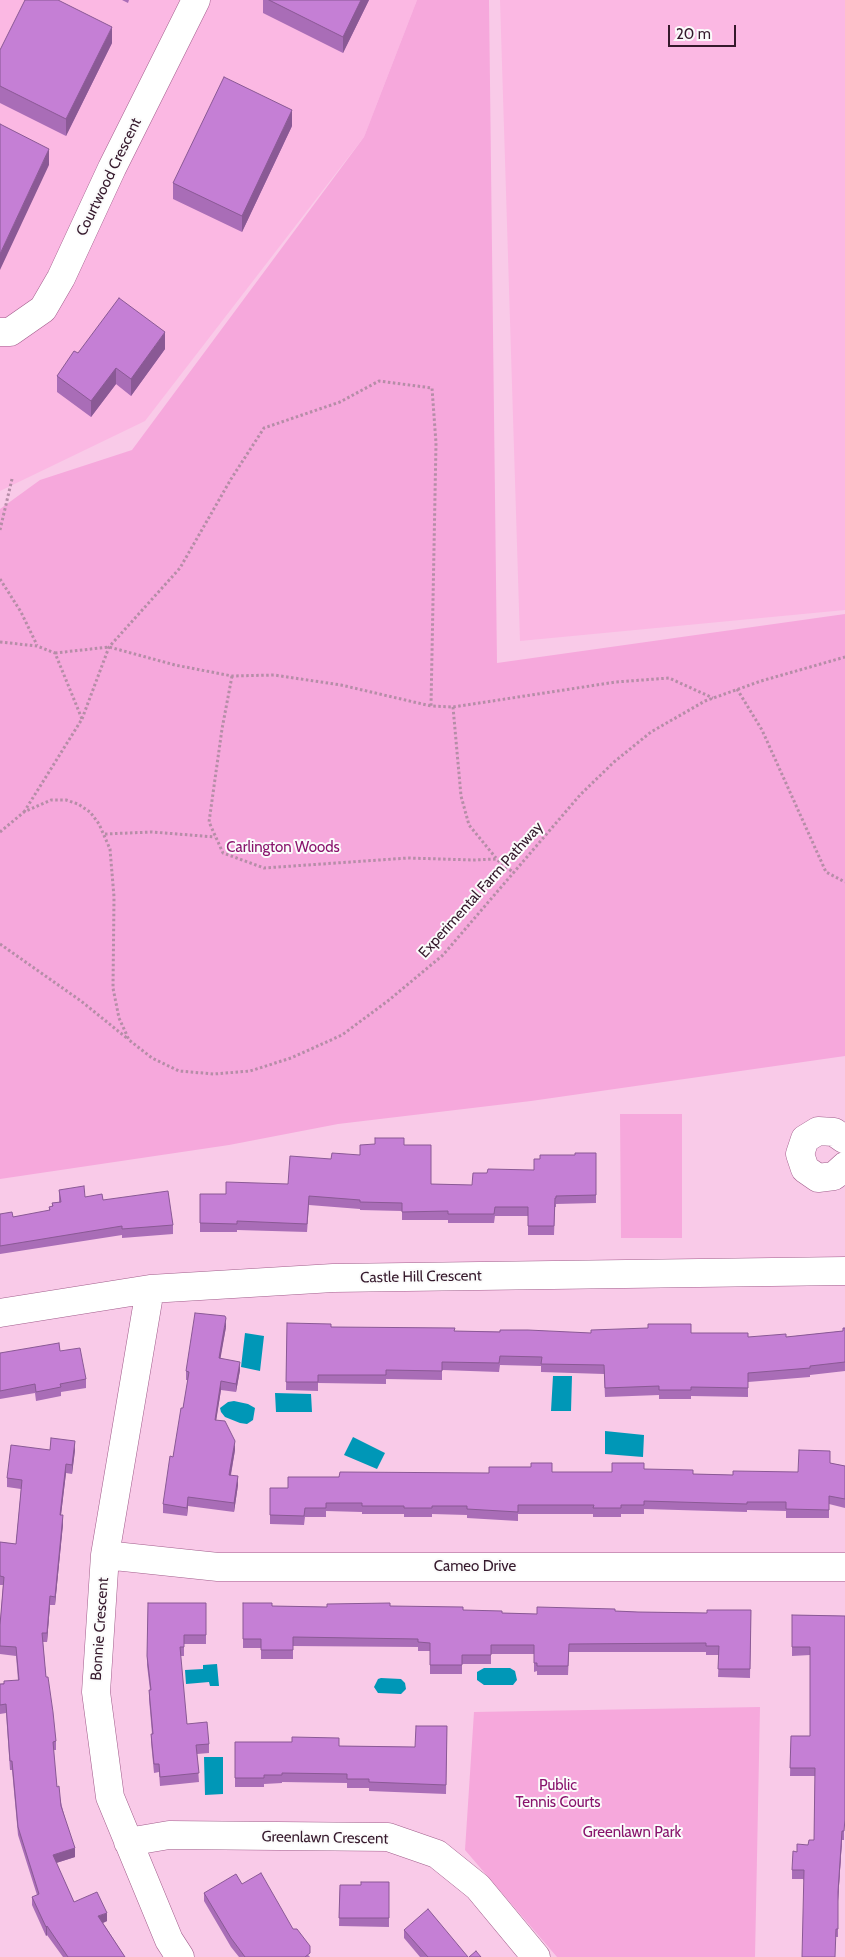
<!DOCTYPE html>
<html>
<head>
<meta charset="utf-8">
<style>
	body { margin:0 }
	#map { position:relative; width:845px; height:1957px; overflow:hidden; background:#f9cae8; font-family:Cabin,sans-serif }
	canvas { display:block }
	.scale { position:absolute; left:668px; top:25px; width:68px; height:22px; box-sizing:border-box; border:2px solid #35192c; border-top:0; padding-left:6px; font-size:15px; line-height:18px; white-space:nowrap; color:#35192c; -webkit-text-stroke:4px #fbfbfb; paint-order:stroke }
</style>
</head>
<body>
<div id="map">
<canvas width="845" height="1957"></canvas>
<div class="scale">20 m</div>
</div>
<script>
const g = document.querySelector('canvas').getContext('2d');
g.lineJoin = 'round';
function fillPath(path, color) { g.fillStyle = color; g.fill(path, 'evenodd'); }
const shape = rows => new Path2D(rows.map(r => 'M' + r).join(''));
function trace(path, color, width, dash) { g.strokeStyle = color; g.lineWidth = width; g.lineCap = dash ? 'butt' : 'round'; g.setLineDash(dash || []); g.stroke(path); }
function label(font, color, halo, rows, align = 'center') {
  g.font = font + ' Cabin,sans-serif'; g.lineWidth = 4; g.setLineDash([]); g.textBaseline = 'middle'; g.strokeStyle = halo; g.fillStyle = color; for (const [text, x, y, turn = 0] of rows) {
    g.save(); g.translate(x, y); g.rotate((+turn || 0) * Math.PI / 180); g.textAlign = isNaN(turn) ? turn : align; if (halo) g.strokeText(text, 0, 0); g.fillText(text, 0, 0); g.restore();
  }
}
const built = shape([
	[0,0,417,0,364,137,145,421,0,491],
	[500,0,845,0,845,610,520,641]
]);
const green = shape([
	[417,0,489,0,497,663,845,614,845,1056,531,1101,338,1124,229,1145,0,1179,0,509,40,480,132,450,364,137],
	[620,1114,682,1114,682,1238,621,1238],
	[760,1707,755,1957,557,1957,465,1850,474,1712]
]);
const water = shape([
	[245,1333,264,1336,260,1371,241,1367],
	[553,1376,572,1376,571,1411,551,1411],
	[275,1393,311,1394,312,1412,276,1412],
	[234,1401,248,1404,255,1408,253,1420,247,1424,240,1423,225,1417,221,1412,220,1408,228,1402],
	[605,1431,644,1435,643,1457,605,1454],
	[353,1437,385,1453,377,1469,344,1455],
	[217,1664,219,1686,210,1686,209,1682,186,1684,185,1670,203,1669,203,1665],
	[484,1668,510,1668,515,1671,517,1680,513,1685,484,1685,477,1680,477,1672],
	[381,1678,401,1679,405,1683,406,1689,401,1694,378,1693,374,1687,378,1679],
	[204,1757,223,1757,223,1794,205,1795]
]);
const path = shape([
	[0,530,12,479],
	[0,579,21,612,37,645],
	[0,642,37,646,55,653,82,719,24,812],
	[55,653,109,647,175,665,232,676,274,675,341,685,431,706],
	[232,676,222,729,209,822,223,853,264,868,408,858,473,860,496,859,514,873],
	[737,689,762,730,826,872,845,882],
	[453,707,461,796,469,825,496,858],
	[82,719,109,647,180,568,231,479,264,428,340,402,379,381,432,388,436,443,431,706,453,707,616,682,669,678,713,698],
	[0,832,24,812,51,800,66,800,78,804,90,812,99,824,110,849,114,897,113,988,119,1018,129,1040,152,1058,179,1071,214,1074,250,1071,291,1058,342,1035,389,1000,443,955,580,795,614,762,651,732,705,701,761,681,845,657],
	[105,834,152,832,215,837],
	[0,944,81,1001,128,1039]
]);
const minor = shape([
	[0,332,10,332,43,309,61,278,112,168,196,0],
	[844,1139,834,1132,818,1131,805,1139,800,1154,805,1169,818,1178,834,1176,845,1166],
	[150,1289,105,1555,96,1692,110,1797,169,1940,180,1957],
	[0,1313,150,1289,333,1278,845,1271],
	[105,1555,218,1567,845,1567],
	[128,1842,169,1835,388,1837,437,1854,478,1887,536,1957]
]);
const wall = shape([
	[122,0,129,0,128,3],
	[263,0,369,0,343,53,263,13],
	[112,43,66,136,0,103,0,50],
	[292,126,242,232,173,199,173,183],
	[165,349,131,396,116,384,91,417,57,392,57,376,78,353],
	[404,1145,431,1184,472,1185,487,1173,534,1170,540,1159,596,1153,596,1203,556,1204,556,1207,555,1207,554,1235,528,1235,528,1216,495,1216,494,1223,448,1223,448,1220,402,1220,402,1211,360,1210,360,1209,309,1205,307,1232,237,1230,237,1232,200,1232,200,1194,226,1194,288,1184,331,1159,360,1155],
	[59,1190,85,1197,103,1200,173,1225,173,1234,122,1238,122,1235,0,1254,0,1214,13,1217,49,1211,49,1207,52,1207,52,1203,59,1202],
	[287,1323,331,1327,454,1331,591,1333,691,1333,748,1337,786,1337,843,1331,845,1328,845,1371,810,1375,810,1377,748,1382,748,1397,691,1396,691,1399,659,1399,659,1395,605,1397,604,1374,541,1372,541,1366,500,1365,499,1372,442,1370,442,1380,386,1379,386,1384,318,1383,318,1391,286,1390],
	[226,1327,220,1358,240,1370,236,1392,221,1390,216,1420,235,1450,231,1475,238,1485,234,1512,188,1506,187,1516,163,1513,163,1504,183,1408,188,1380,186,1380,186,1371],
	[60,1351,86,1379,86,1388,61,1392,61,1396,36,1401,35,1393,0,1399,0,1353],
	[50,1450,75,1450,72,1474,66,1473,61,1515,63,1524,55,1605,50,1605,47,1642,43,1642,46,1677,56,1741,56,1750,53,1750,57,1787,75,1857,56,1863,74,1902,107,1921,103,1923,125,1957,63,1957,47,1935,46,1936,32,1905,32,1897,37,1895,18,1835,12,1770,10,1770,6,1713,0,1714,0,1684,18,1680,16,1656,0,1654,0,1625,3,1585,0,1585,0,1542,16,1544,21,1489,7,1487,7,1478],
	[830,1463,845,1466,845,1508,829,1504,829,1518,786,1518,786,1511,747,1510,747,1512,644,1509,644,1514,621,1514,621,1517,593,1517,593,1514,518,1514,518,1521,467,1518,467,1515,432,1514,432,1517,404,1517,404,1514,362,1514,362,1512,326,1511,326,1517,305,1517,304,1525,270,1524,270,1488,288,1488,339,1477,552,1472,612,1472,644,1469,693,1474,733,1475,798,1472],
	[148,1603,206,1603,206,1644,184,1644,184,1656,180,1656,187,1724,209,1744,209,1753,197,1754,199,1782,160,1786,159,1772,154,1773,151,1742,151,1734,152,1734,149,1699,149,1691,150,1690,147,1665],
	[243,1603,272,1606,327,1607,390,1606,502,1613,537,1614,615,1611,638,1612,707,1613,751,1610,750,1678,718,1677,719,1655,706,1655,706,1652,569,1652,568,1675,537,1675,537,1671,534,1672,534,1654,491,1654,491,1664,462,1664,462,1674,430,1674,430,1651,418,1651,418,1647,293,1646,293,1659,261,1659,261,1648,243,1648],
	[792,1615,845,1616,844,1840,842,1840,838,1901,838,1937,836,1937,803,1879,792,1879,792,1870,797,1852,808,1845,814,1840,815,1776,790,1776,791,1736,810,1736,810,1655,792,1656],
	[447,1726,446,1794,369,1791,369,1788,347,1788,347,1783,282,1782,282,1783,264,1784,264,1787,235,1787,235,1742,339,1746,415,1747],
	[389,1882,389,1927,339,1926,340,1885,361,1885],
	[242,1884,310,1957,239,1957,231,1947,204,1901,204,1893],
	[404,1930,468,1957,420,1957,404,1938]
]);
const shadedWall = shape([
	[361,0,369,0,343,53,343,37],
	[112,27,112,43,66,136,66,119],
	[292,110,292,126,242,232,242,216],
	[49,149,49,165,0,270,0,254],
	[165,332,165,349,131,396,131,379],
	[116,368,116,384,91,417,91,401],
	[226,1318,226,1327,219,1367,219,1358],
	[240,1362,240,1370,236,1392,236,1384],
	[221,1381,221,1390,215,1428,215,1420],
	[75,1441,75,1450,72,1474,72,1465],
	[235,1441,235,1450,229,1484,229,1475],
	[66,1464,66,1473,60,1523,60,1515],
	[238,1476,238,1485,234,1512,234,1503],
	[188,1497,188,1506,187,1516,187,1508],
	[63,1515,63,1524,55,1605,55,1597],
	[50,1596,50,1605,47,1642,47,1633],
	[842,1831,842,1840,838,1901,838,1892],
	[75,1848,75,1857,53,1864,53,1855],
	[107,1913,107,1921,98,1925,98,1916],
	[47,1926,47,1935,46,1936,46,1927]
]);
const building = shape([
	[25,0,58,0,112,27,66,119,0,86,0,50,25,0],
	[269,0,361,0,343,37,269,0],
	[224,77,292,110,242,216,173,183,224,77],
	[0,124,49,149,0,254,0,124],
	[119,298,165,332,131,379,116,368,91,401,57,376,74,351,78,353,119,298],
	[375,1138,404,1138,404,1145,431,1145,431,1184,472,1185,473,1173,487,1173,488,1169,534,1170,534,1159,540,1159,540,1155,575,1155,575,1153,596,1153,596,1195,556,1196,556,1198,555,1198,554,1226,528,1226,528,1207,495,1207,494,1214,448,1214,448,1211,402,1212,402,1203,360,1202,360,1200,309,1196,307,1224,237,1221,237,1224,200,1223,200,1194,226,1194,226,1182,288,1184,290,1156,331,1159,332,1153,360,1155,360,1145,375,1144,375,1138],
	[84,1186,85,1197,102,1194,103,1200,168,1191,173,1225,122,1229,122,1226,0,1246,0,1214,12,1212,13,1217,50,1210,49,1207,53,1206,52,1203,61,1202,59,1190,84,1186],
	[195,1313,225,1316,226,1318,219,1358,240,1362,236,1384,221,1381,215,1420,225,1421,235,1441,229,1475,238,1476,234,1503,188,1497,187,1508,163,1504,170,1456,173,1457,181,1408,183,1408,189,1372,186,1371,195,1313],
	[287,1323,331,1324,331,1327,455,1328,454,1331,500,1332,500,1330,528,1330,591,1333,591,1330,648,1328,648,1324,691,1324,691,1333,748,1333,748,1337,786,1334,786,1337,843,1331,843,1328,845,1328,845,1362,810,1366,810,1368,748,1373,748,1388,691,1387,691,1390,659,1390,659,1386,605,1388,604,1365,541,1364,542,1357,500,1356,499,1363,442,1362,442,1371,386,1370,386,1375,318,1375,318,1382,286,1382,287,1323],
	[59,1343,60,1351,80,1348,86,1379,60,1384,61,1387,36,1392,35,1384,0,1391,0,1353,59,1343],
	[51,1438,75,1441,72,1465,66,1464,60,1515,63,1515,55,1597,50,1596,47,1633,42,1633,46,1677,48,1677,53,1712,56,1741,53,1742,57,1787,59,1786,61,1806,75,1848,53,1855,74,1902,97,1892,107,1913,98,1916,125,1957,68,1957,47,1926,46,1927,32,1897,39,1894,18,1827,12,1761,10,1761,6,1704,0,1705,0,1684,4,1684,4,1681,19,1680,16,1647,0,1646,0,1625,4,1577,0,1576,0,1542,16,1544,22,1480,7,1478,11,1445,50,1450,51,1438],
	[799,1450,830,1451,830,1463,845,1466,845,1499,829,1496,829,1510,786,1509,786,1502,747,1502,747,1504,644,1501,644,1505,621,1505,621,1508,593,1508,594,1505,518,1505,518,1512,467,1509,467,1506,432,1506,432,1508,404,1508,404,1506,362,1506,362,1503,326,1503,326,1508,305,1508,304,1516,270,1515,270,1488,288,1488,288,1477,339,1477,340,1472,489,1473,489,1467,531,1467,531,1463,552,1463,552,1472,612,1472,612,1463,644,1463,644,1469,693,1470,693,1474,733,1475,733,1471,798,1472,799,1450],
	[148,1603,206,1603,206,1635,184,1635,184,1647,180,1647,187,1724,207,1722,209,1744,196,1745,199,1773,160,1777,159,1764,154,1764,151,1734,153,1734,149,1690,151,1690,147,1656,148,1603],
	[243,1603,272,1603,272,1606,327,1607,327,1604,390,1603,390,1606,463,1607,463,1610,502,1611,502,1613,537,1614,537,1607,615,1609,615,1611,638,1612,707,1613,707,1610,751,1610,750,1669,718,1669,719,1646,706,1646,706,1643,569,1644,568,1666,537,1666,537,1663,534,1663,534,1645,491,1645,491,1655,462,1655,462,1665,430,1665,430,1643,418,1642,418,1639,293,1637,293,1650,261,1650,261,1639,243,1639,243,1603],
	[792,1615,845,1616,845,1819,844,1831,842,1831,838,1892,838,1929,836,1929,835,1957,802,1957,804,1870,792,1870,793,1851,797,1852,797,1844,808,1845,809,1840,814,1840,815,1768,790,1768,791,1736,810,1736,810,1647,792,1647,792,1615],
	[416,1726,447,1726,446,1785,369,1782,369,1779,347,1779,347,1774,282,1773,282,1775,264,1775,264,1778,235,1778,235,1742,292,1742,292,1737,339,1738,339,1746,415,1747,416,1726],
	[261,1873,293,1929,297,1929,310,1946,310,1953,305,1957,245,1957,231,1938,204,1893,236,1874,242,1884,261,1873],
	[361,1882,389,1882,389,1918,339,1918,340,1885,361,1885,361,1882],
	[428,1909,468,1957,428,1957,404,1930,428,1909],
	[476,1951,481,1957,469,1957,476,1951]
]);
const streetNames = [
	["Courtwood Crescent",109,177,-64],
	["Experimental Farm Pathway",481,890,-48],
	["Castle Hill Crescent",421,1277,-1],
	["Cameo Drive",475,1567],
	["Bonnie Crescent",100,1629,-86],
	["Greenlawn Crescent",325,1838,1]
];
const parkNames = [
	["Carlington Woods",283,848],
	["Public",558,1786],
	["Tennis Courts",558,1803],
	["Greenlawn Park",632,1833]
];
fillPath(built, '#fbb8e3');
fillPath(green, '#f6a8dc');
fillPath(water, '#0097b7');
trace(minor, '#a15d8b', 29);
trace(path, '#b58da7', 3, [2.5, 2.5]);
trace(minor, '#fff', 28);
fillPath(wall, '#a96db7');
fillPath(shadedWall, '#8a5995');
fillPath(building, '#c57fd5');
trace(building, '#8a5995', 1);
label('15px', '#35192c', '#fbfbfb', streetNames);
label('15px', '#88136c', '#fbfbfb', parkNames);
</script>
</body>
</html>
